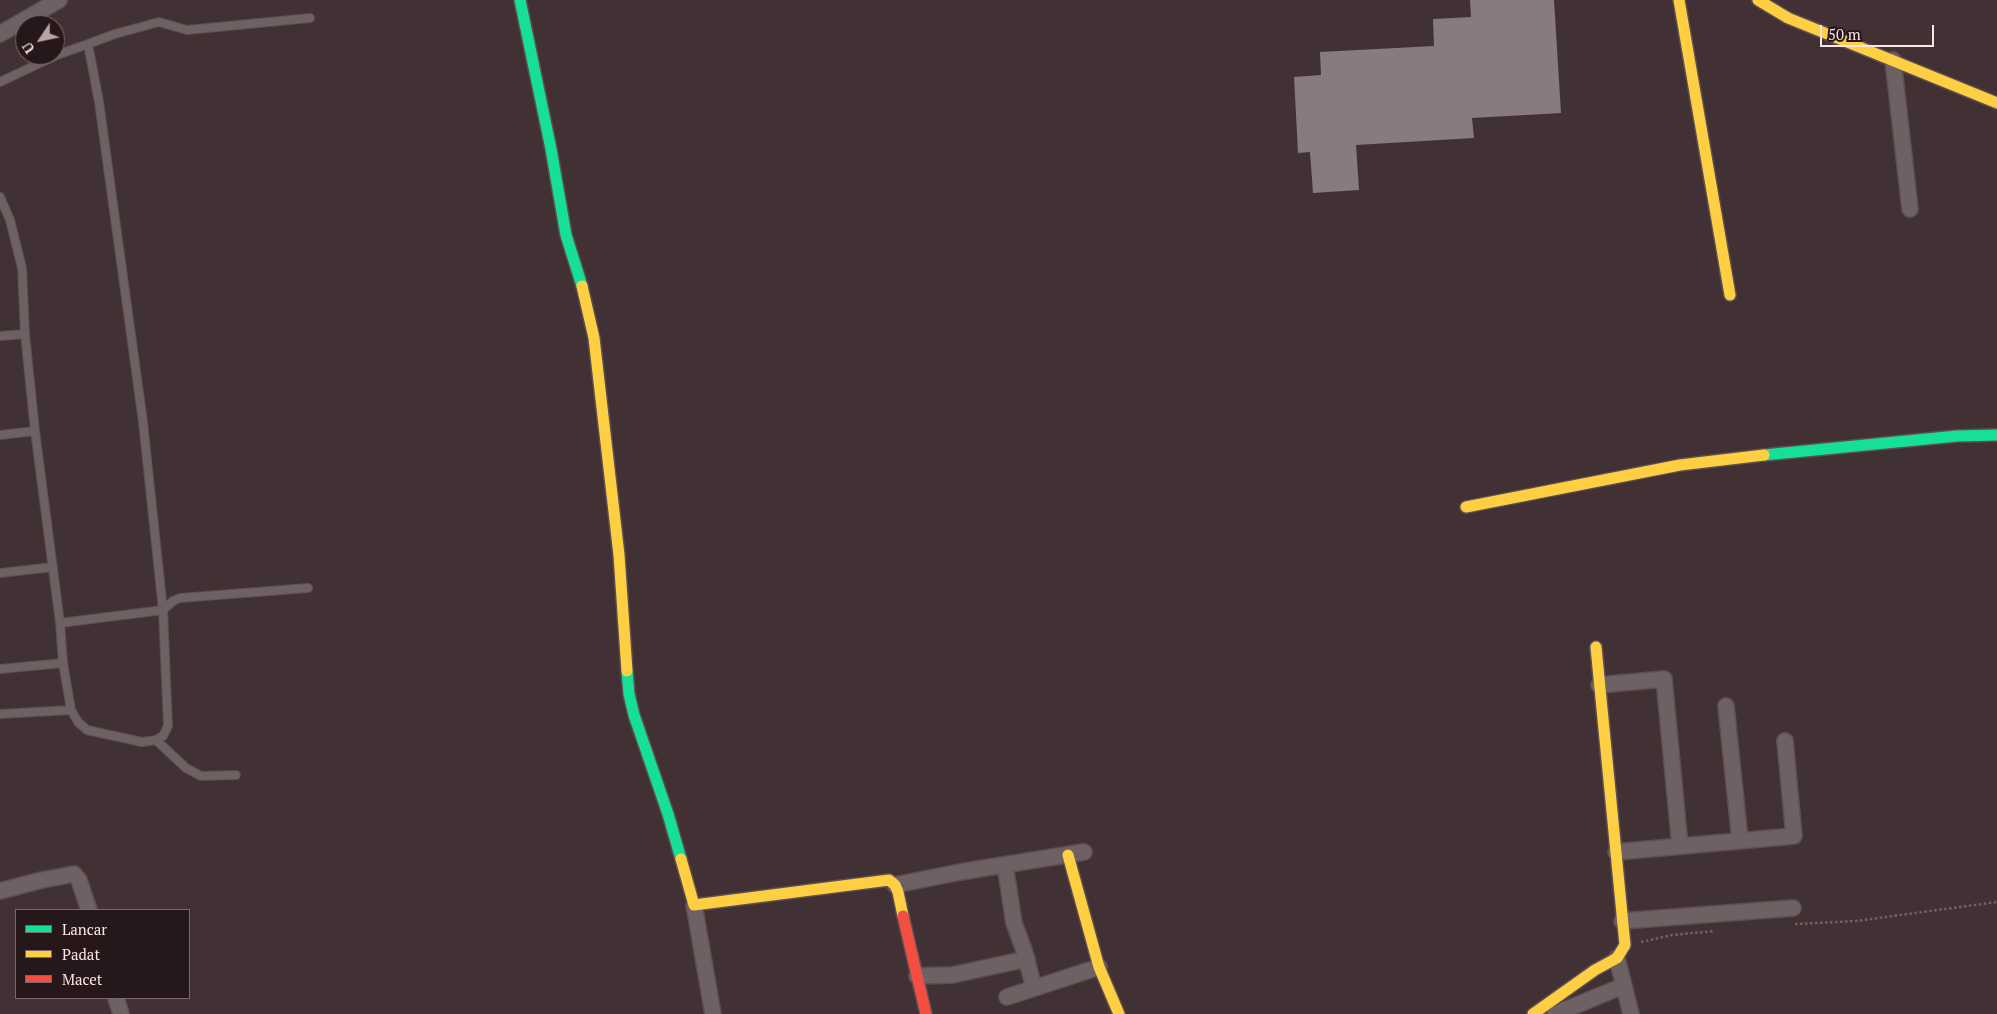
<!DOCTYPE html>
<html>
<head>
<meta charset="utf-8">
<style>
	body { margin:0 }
	#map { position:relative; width:1997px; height:1014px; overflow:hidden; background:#413134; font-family:"PT Serif",serif }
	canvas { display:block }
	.legend { position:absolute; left:15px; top:909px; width:175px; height:90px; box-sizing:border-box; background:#25171a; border:1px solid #7a696c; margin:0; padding:6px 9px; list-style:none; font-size:15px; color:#f9e4e7 }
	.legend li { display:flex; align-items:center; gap:10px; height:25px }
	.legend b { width:25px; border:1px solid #7a696c }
	.north { position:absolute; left:15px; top:15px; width:50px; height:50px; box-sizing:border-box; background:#25171a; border:1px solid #7a696c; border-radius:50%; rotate:236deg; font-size:14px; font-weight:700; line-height:20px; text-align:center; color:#f9e4e7 }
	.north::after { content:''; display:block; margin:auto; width:18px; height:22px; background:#b9a5a8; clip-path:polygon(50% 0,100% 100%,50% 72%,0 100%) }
	.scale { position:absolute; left:1820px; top:25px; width:114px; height:22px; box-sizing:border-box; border:2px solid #f9e4e7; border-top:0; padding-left:6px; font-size:15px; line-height:18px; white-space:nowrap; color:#f9e4e7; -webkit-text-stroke:4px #25171a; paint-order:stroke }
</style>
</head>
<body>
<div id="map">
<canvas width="1997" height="1014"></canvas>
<ul class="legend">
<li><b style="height:6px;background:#16e098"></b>Lancar</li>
<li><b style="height:6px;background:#ffcf43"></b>Padat</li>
<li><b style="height:6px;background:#f24e42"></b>Macet</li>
</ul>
<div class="north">U</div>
<div class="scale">50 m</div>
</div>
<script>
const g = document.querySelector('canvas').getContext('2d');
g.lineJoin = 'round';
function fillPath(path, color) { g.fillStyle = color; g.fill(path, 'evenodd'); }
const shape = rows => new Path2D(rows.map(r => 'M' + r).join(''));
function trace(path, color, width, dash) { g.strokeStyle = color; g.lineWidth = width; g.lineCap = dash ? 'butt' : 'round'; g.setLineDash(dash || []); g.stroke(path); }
const building = shape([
	[1470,0,1554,0,1561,113,1472,118,1474,138,1356,145,1359,190,1313,193,1310,152,1298,153,1294,77,1321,75,1320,52,1434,46,1433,19,1471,17]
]);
const path = shape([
	[1795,924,1856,921,1997,902],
	[1641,942,1672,935,1715,931]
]);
const lane = shape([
	[88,44,115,34,159,22,187,30,310,18],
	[0,82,57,55,88,44,99,102,143,422,163,610,168,726,163,736,156,740,142,742,87,730,78,722,71,710,63,663,60,623,35,431,25,334,22,268,10,220,0,197],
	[0,336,25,334],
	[0,435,35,431],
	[0,573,53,567],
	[60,623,163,610,173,601,180,598,308,588],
	[0,669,63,663],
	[0,714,71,710],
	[156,740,186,768,201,776,236,775]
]);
const street = shape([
	[0,34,59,0],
	[1893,60,1910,209],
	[1599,685,1664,679,1680,846],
	[1726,706,1740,840],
	[1616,852,1794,836,1785,741],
	[1005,865,1014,923,1024,950,1034,988],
	[895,885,960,872,1084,852],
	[0,891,42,880,74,874,79,880,89,910],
	[694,905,713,1014],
	[1622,921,1793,908],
	[1617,958,1631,1014],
	[917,976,952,975,1027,959],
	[1007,997,1099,967],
	[116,998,121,1014],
	[1555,1014,1623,986]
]);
const fast = shape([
	[520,0,551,149,566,235,582,286],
	[1764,455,1957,436,1997,435],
	[627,671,629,694,634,715,668,814,681,859]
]);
const slow = shape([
	[1679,0,1730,295],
	[1758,0,1788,18,1997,103],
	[582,286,594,338,619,555,627,671],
	[1466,507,1680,465,1764,455],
	[1068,855,1099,967,1119,1014],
	[681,859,694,905,889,880,895,885,898,892,903,916],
	[1533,1014,1595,970,1617,958,1625,945,1596,647]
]);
const jam = shape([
	[903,916,926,1014]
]);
fillPath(building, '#877a80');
trace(lane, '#5d4f51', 10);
trace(street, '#5d4f51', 18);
trace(fast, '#5d4f51', 14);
trace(slow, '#5d4f51', 14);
trace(jam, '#5d4f51', 14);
trace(path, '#706365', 2.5, [2.5, 2.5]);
trace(lane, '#6e6163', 8);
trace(street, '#6e6163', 15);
trace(fast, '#16e098', 11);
trace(slow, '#ffcf43', 11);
trace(jam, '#f24e42', 11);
</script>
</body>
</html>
